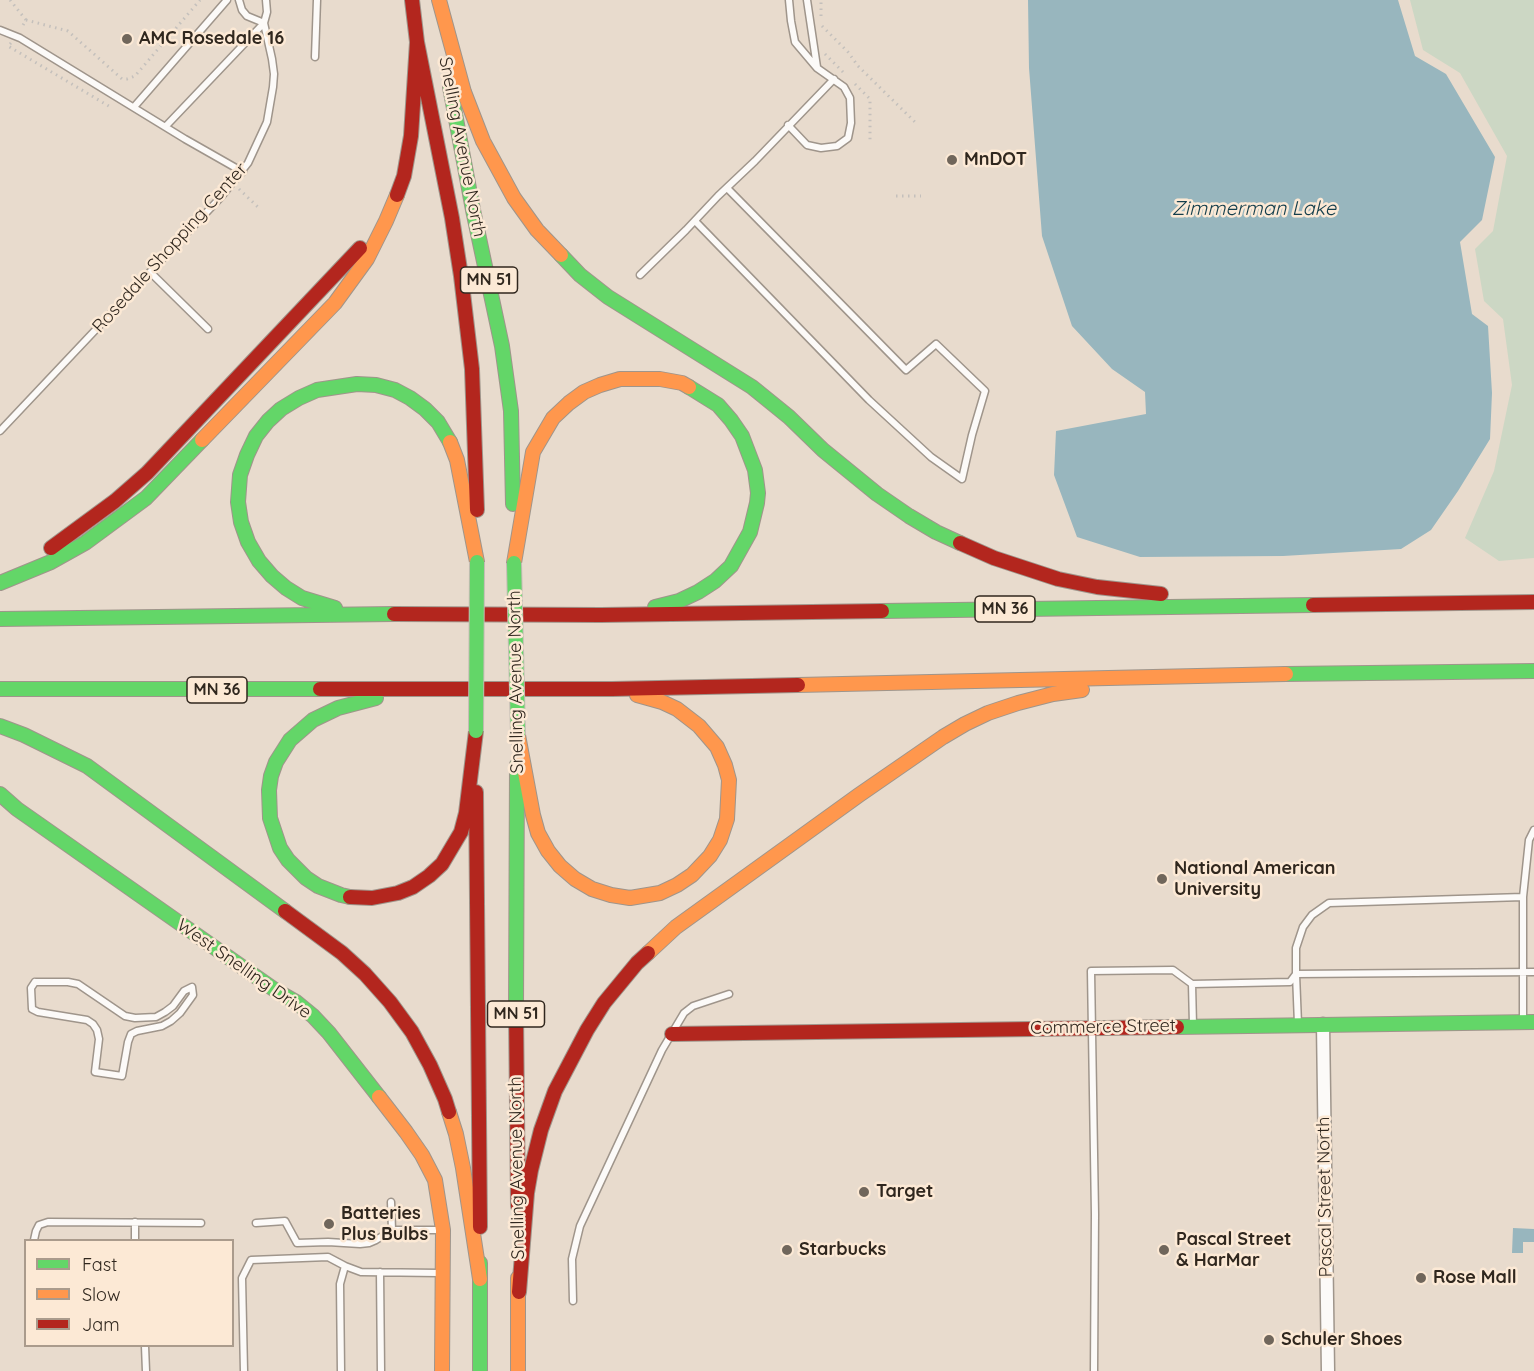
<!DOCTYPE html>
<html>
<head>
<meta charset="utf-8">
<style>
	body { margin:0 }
	#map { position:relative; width:1534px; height:1371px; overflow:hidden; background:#e8dbcd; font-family:Quicksand,sans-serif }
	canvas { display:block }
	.legend { position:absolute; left:24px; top:1239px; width:210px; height:108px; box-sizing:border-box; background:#fce9d5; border:2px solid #aa9b8c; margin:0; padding:8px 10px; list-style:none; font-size:18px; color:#30271e }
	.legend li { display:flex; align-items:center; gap:12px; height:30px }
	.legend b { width:30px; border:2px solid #aa9b8c }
</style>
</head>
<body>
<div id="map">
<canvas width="1534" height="1371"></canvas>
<ul class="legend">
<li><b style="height:8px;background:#63d668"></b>Fast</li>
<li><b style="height:8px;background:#ff974d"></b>Slow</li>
<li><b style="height:8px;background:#b3261e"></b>Jam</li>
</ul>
</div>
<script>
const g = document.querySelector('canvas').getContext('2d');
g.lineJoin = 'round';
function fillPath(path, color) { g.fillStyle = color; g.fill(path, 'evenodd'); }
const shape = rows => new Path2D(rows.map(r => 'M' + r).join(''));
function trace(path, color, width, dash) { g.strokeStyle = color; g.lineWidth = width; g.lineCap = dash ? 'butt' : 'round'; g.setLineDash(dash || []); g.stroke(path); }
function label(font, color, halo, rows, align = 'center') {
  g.font = font + ' Quicksand,sans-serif'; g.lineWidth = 5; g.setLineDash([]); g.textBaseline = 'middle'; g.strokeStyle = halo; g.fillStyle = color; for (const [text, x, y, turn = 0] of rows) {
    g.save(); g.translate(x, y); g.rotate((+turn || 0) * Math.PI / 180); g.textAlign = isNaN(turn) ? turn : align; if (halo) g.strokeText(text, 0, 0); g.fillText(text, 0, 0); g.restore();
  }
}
const green = shape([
	[1410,0,1534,0,1534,558,1499,561,1465,538,1494,471,1512,385,1503,319,1484,301,1475,249,1493,231,1507,156,1460,73,1423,50]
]);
const water = shape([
	[1028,0,1398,0,1415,56,1446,74,1495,157,1482,220,1460,242,1472,314,1488,326,1492,393,1490,439,1458,491,1431,530,1401,549,1283,556,1140,557,1077,537,1054,475,1056,431,1146,414,1145,392,1112,369,1072,326,1042,236,1029,68],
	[1513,1228,1534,1229,1534,1242,1523,1242,1523,1253,1512,1253]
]);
const path = shape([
	[10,0,26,20,22,27],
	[821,16,821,0],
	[26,20,68,31,122,79,127,79,135,76,200,0],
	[822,26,848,52,858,66,917,124],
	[11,43,8,46,112,108],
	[825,54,846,75],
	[855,84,870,99,870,142],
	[239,189,260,209],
	[896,196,921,196]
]);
const lane = shape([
	[239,0,242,10,247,16,264,23],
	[807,0,817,67],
	[0,30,20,38,185,139,243,172],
	[315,57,317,0],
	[134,107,227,0],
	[788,125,807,145,821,148,837,146,848,138,851,123,850,98,844,87,817,68,795,42,791,21,789,0],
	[166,126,264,23],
	[695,221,869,400,931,457,962,479,972,435,985,391,936,344,906,370,727,188],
	[150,272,208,329],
	[640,275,686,230,718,196,755,161,834,79],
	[0,431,221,197,248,163,267,122,273,87,274,74,272,59,264,23,267,12,266,0],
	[1523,897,1529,840,1534,830],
	[35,982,68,982,78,984,125,1016,135,1018,156,1017,165,1012,173,1006,184,991,192,987,193,995,180,1013,171,1021,162,1026,137,1031,131,1034,128,1042,122,1076,95,1072,99,1039,97,1030,93,1024,87,1020,38,1012,32,1009,31,988,35,982],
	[1192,984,1193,1025],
	[1298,1024,1296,974,1534,972],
	[391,1202,392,1230],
	[256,1223,285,1221,297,1243,328,1242,360,1244,369,1243,376,1240,392,1230,439,1230],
	[34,1240,36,1231,39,1225,48,1222,201,1223],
	[135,1240,135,1222],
	[380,1272,381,1371],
	[573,1301,572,1259,580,1226,662,1050,684,1013,693,1006,729,994],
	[145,1346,146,1371],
	[244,1371,242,1278,251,1260,328,1257,345,1266],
	[341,1371,340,1284,345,1266,361,1272,439,1273],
	[1094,1371,1095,1214,1091,971,1173,970,1192,984,1290,982,1296,974,1296,948,1303,927,1312,915,1329,903,1523,897,1523,1020]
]);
const street = shape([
	[1323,1024,1328,1371]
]);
const fast = shape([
	[450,87,473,210,502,346,511,411,513,504],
	[561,255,580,275,608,297,752,387,789,417,823,450,877,494,909,516,936,532,960,543],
	[0,583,51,562,85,543,146,498,202,440],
	[655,607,679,601,698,592,715,581,731,566,750,532,757,503,758,493,755,470,742,436,731,420,718,405,689,387],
	[335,608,302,598,286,588,272,576,259,561,248,542,241,522,238,502,240,475,247,455,256,436,268,421,281,409,299,398,317,390,357,384,376,385,395,390,410,398,425,409,438,422,450,442],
	[882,611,1313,605],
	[0,619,394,614],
	[1286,674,1534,671],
	[0,689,320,689],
	[0,726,24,735,87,766,285,911],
	[0,794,17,809,275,990,296,1002,313,1016,329,1033,379,1097],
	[350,897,341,895,318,886,306,878,288,860,280,848,270,818,269,790,271,776,276,762,290,740,313,720,338,708,376,698],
	[516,1010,517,765],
	[1177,1027,1534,1022],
	[480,1263,480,1371]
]);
const slow = shape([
	[439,0,464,92,483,141,514,198,537,230,561,255],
	[202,440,335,303,367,259,386,221,397,195],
	[450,442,457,460,477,562],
	[514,563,533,452,553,418,569,403,584,392,600,385,620,379,660,379,682,383,689,387],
	[798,685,1286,674],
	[518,735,533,815,538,833,548,851,560,866,575,879,592,889,611,895,630,898,660,893,677,885,692,875,710,856,720,840,727,819,729,780,725,765,717,747,699,726,677,709,662,702,637,695],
	[648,953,676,927,859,795,943,737,965,724,988,713,1018,703,1053,694,1082,690],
	[379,1097,406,1132,422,1155,435,1180,443,1230,442,1371],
	[449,1112,456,1134,463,1168,480,1279],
	[518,1278,518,1371]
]);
const jam = shape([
	[412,0,417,42,452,218,461,276,472,369,477,510],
	[397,195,404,176,411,136,417,42],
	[960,543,994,558,1058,579,1097,587,1161,594],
	[51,548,115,501,147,473,360,248],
	[1313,605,1534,602],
	[394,614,601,615,882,611],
	[320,689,612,689,798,685],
	[476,792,480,1227],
	[350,897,372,898,398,893,413,887,429,876,442,864,461,832,466,813,476,731],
	[285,911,342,953,365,974,390,1002,412,1032,430,1065,445,1099,449,1112],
	[516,1010,518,1206],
	[672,1034,1177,1027],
	[519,1292,527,1193,531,1170,541,1130,555,1091,587,1030,604,1003,637,963,648,953]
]);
const fastBridge = shape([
	[514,563,518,735],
	[476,731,477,562]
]);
const markers = [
	[127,39,6,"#70665b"],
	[952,160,6,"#70665b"],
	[1162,879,6,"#70665b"],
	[864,1192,6,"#70665b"],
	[329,1224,6,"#70665b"],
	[787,1250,6,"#70665b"],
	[1164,1250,6,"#70665b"],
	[1421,1278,6,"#70665b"],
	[1269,1340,6,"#70665b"]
];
const shields = [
	[489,280,57],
	[1005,609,60],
	[217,690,60],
	[516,1014,57]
];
const shieldNames = [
	["MN 51",489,280],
	["MN 36",1005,609],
	["MN 36",217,690],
	["MN 51",516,1014]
];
const poiNames = [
	["AMC Rosedale 16",139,39],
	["MnDOT",964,160],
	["National American",1174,869],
	["University",1174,890],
	["Target",876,1192],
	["Batteries",341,1214],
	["Plus Bulbs",341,1235],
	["Pascal Street",1176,1240],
	["& HarMar",1176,1261],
	["Starbucks",799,1250],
	["Rose Mall",1433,1278],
	["Schuler Shoes",1281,1340]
];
const streetNames = [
	["Snelling Avenue North",462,147,79],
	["Rosedale Shopping Center",170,248,-48],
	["Snelling Avenue North",516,682,-91],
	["West Snelling Drive",244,969,35],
	["Commerce Street",1103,1027,-1],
	["Snelling Avenue North",517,1168,-91],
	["Pascal Street North",1325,1197,-91]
];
const waterNames = [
	["Zimmerman Lake",1254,209]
];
fillPath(green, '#ccd7c4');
fillPath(water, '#98b6be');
trace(lane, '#9f958b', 9);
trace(street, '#9f958b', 15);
trace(fast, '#9f958b', 16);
trace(slow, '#9f958b', 16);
trace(jam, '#9f958b', 16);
trace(path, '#c4c0bc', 3, [1.5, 4.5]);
trace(lane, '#fcfaf8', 6);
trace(street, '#fcfaf8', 12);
trace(fast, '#63d668', 14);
trace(slow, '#ff974d', 14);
trace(jam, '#b3261e', 14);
trace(fastBridge, '#c2bbb3', 16, []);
trace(fastBridge, '#63d668', 14);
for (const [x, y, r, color] of markers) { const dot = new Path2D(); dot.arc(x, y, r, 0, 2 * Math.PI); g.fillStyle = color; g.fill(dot); trace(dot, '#fce9d5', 2); }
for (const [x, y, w] of shields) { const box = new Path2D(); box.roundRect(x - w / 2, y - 13, w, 26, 4.5); g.fillStyle = '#fce9d5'; g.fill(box); trace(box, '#30271e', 1.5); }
label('bold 16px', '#30271e', null, shieldNames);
label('bold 18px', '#30271e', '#fce9d5', poiNames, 'left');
label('18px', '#30271e', '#fce9d5', streetNames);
label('italic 20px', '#133e4c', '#fce9d5', waterNames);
</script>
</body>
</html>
